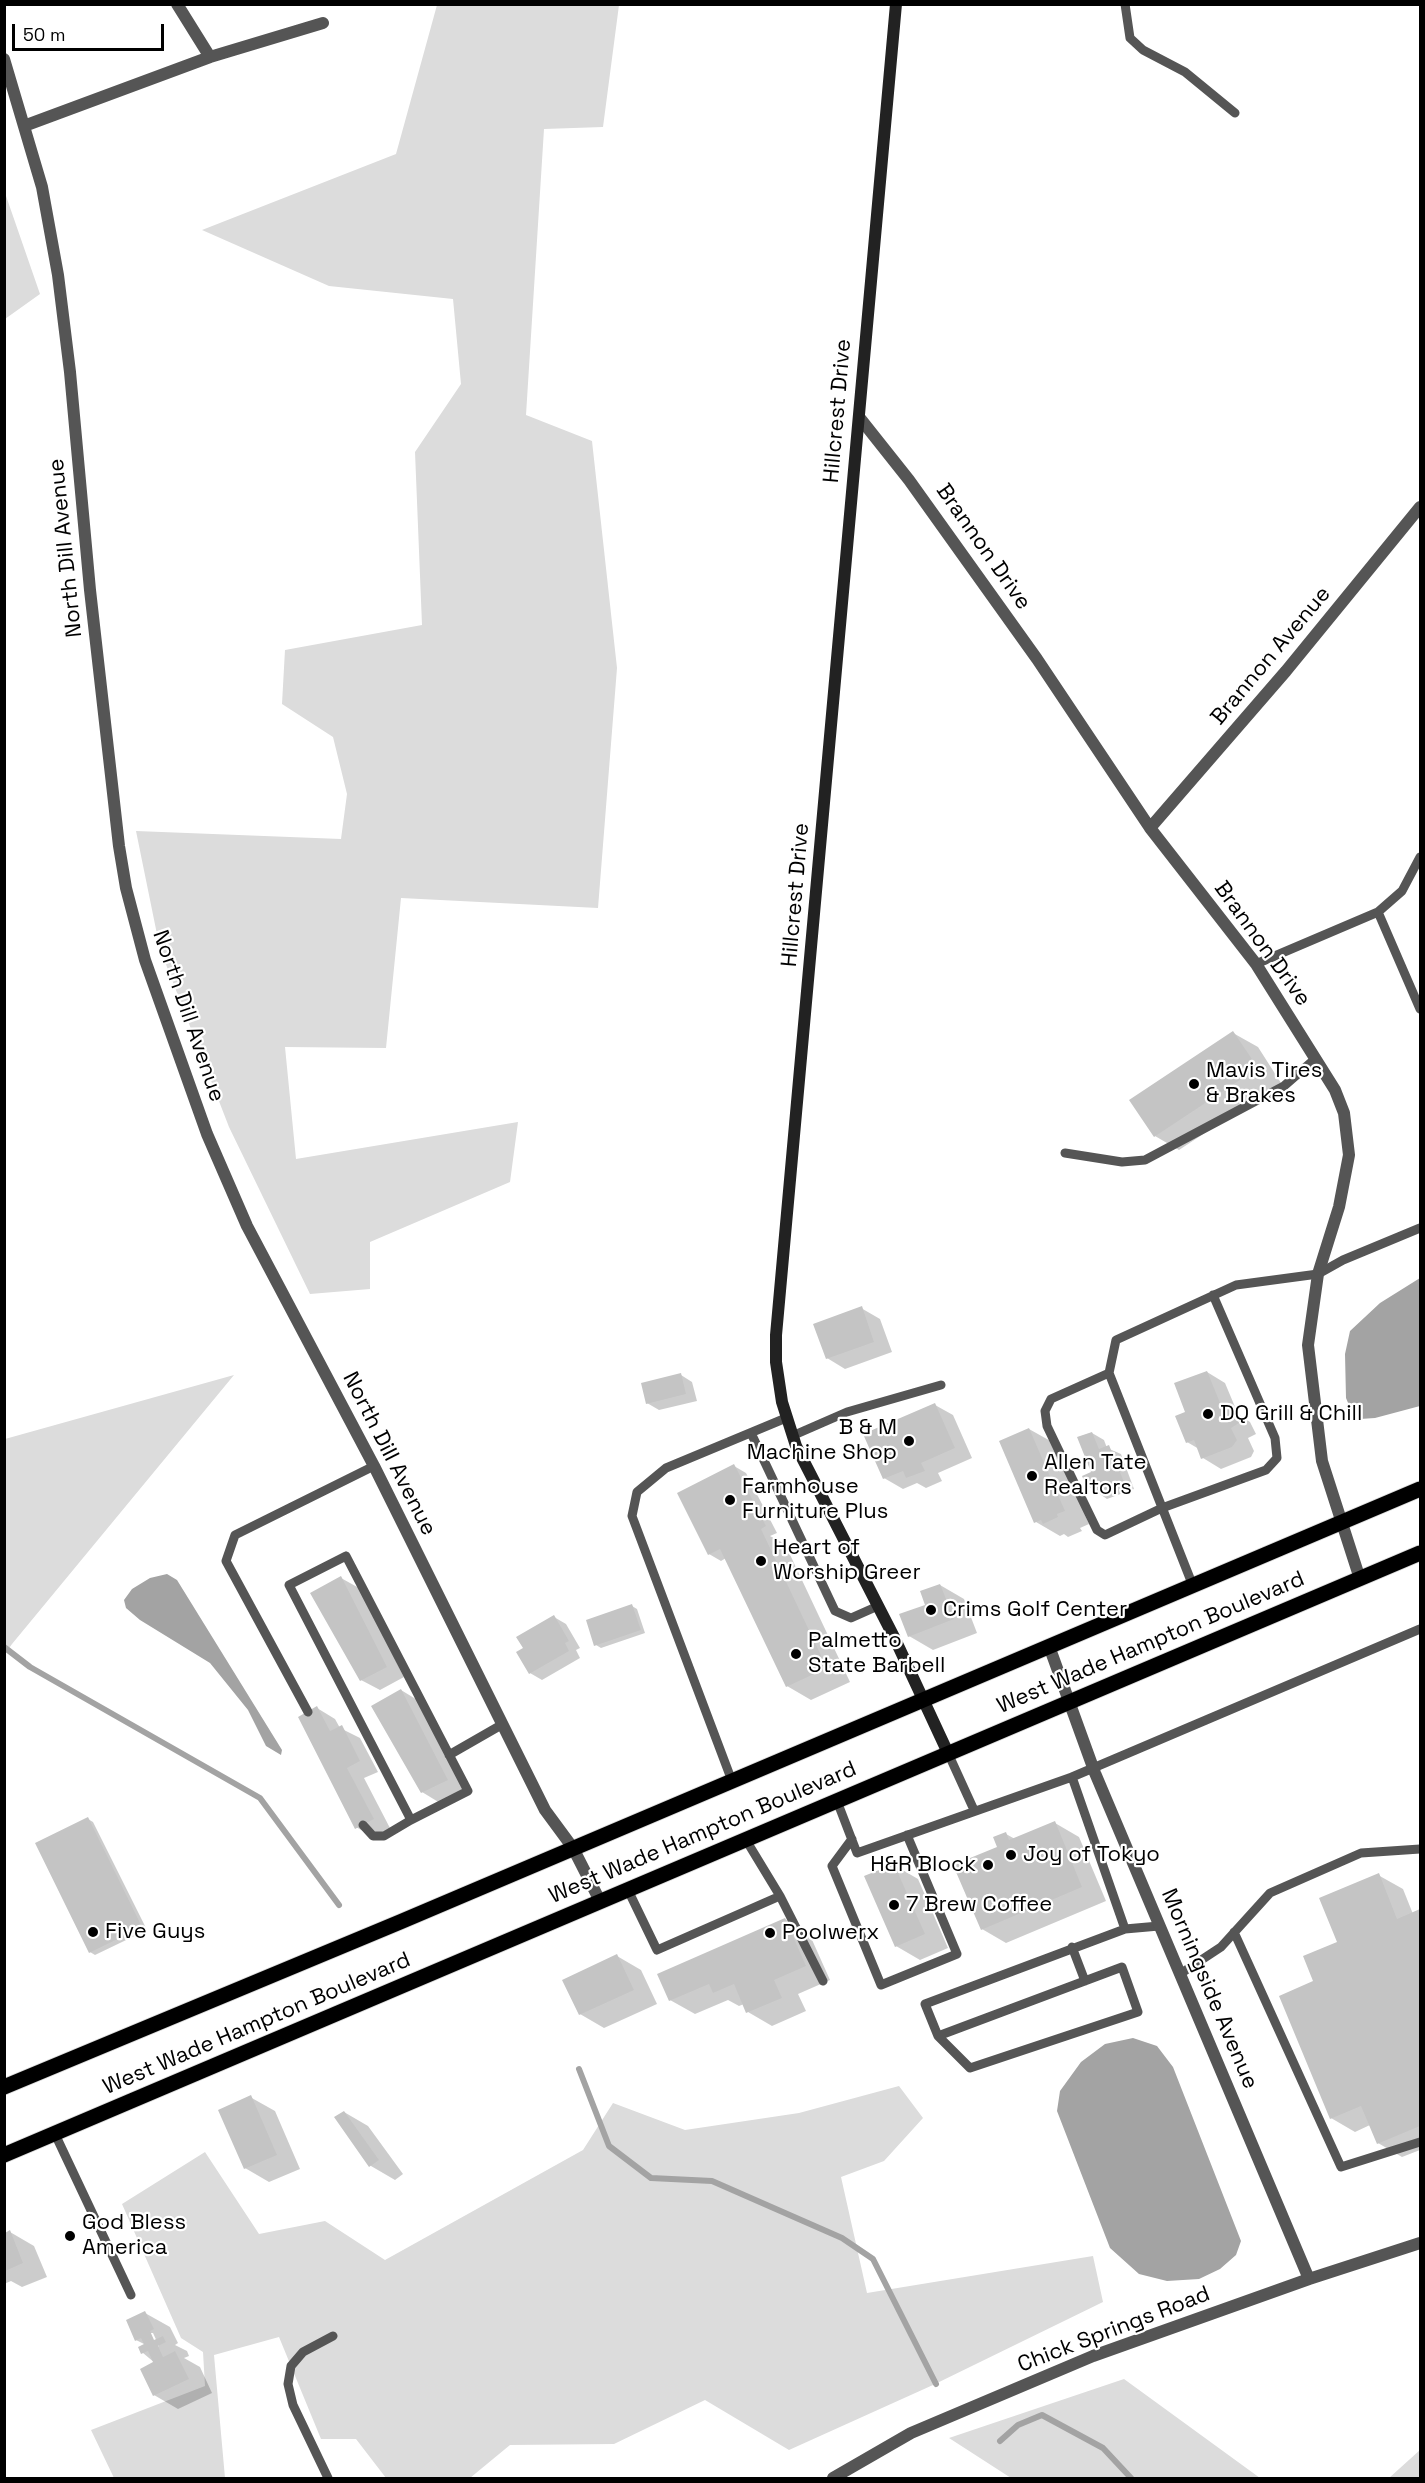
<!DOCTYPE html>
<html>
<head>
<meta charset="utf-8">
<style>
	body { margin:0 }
	#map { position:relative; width:1425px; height:2483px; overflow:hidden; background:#fff; font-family:"Space Grotesk",sans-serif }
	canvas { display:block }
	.frame { position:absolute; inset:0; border:6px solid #000; pointer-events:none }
	.scale { position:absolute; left:12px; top:24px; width:152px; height:27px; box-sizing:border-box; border:3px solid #000; border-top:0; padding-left:8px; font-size:18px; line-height:21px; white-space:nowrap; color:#000; -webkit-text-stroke:4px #fff; paint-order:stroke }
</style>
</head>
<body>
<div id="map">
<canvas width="1425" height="2483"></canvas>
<div class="frame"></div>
<div class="scale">50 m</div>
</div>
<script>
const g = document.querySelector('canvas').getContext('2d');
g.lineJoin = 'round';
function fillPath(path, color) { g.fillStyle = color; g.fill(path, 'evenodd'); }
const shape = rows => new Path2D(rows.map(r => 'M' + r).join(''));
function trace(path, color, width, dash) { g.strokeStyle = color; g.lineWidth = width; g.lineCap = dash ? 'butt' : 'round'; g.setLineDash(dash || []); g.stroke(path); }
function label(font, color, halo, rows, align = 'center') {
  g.font = font + ' "Space Grotesk",sans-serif'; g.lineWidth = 4.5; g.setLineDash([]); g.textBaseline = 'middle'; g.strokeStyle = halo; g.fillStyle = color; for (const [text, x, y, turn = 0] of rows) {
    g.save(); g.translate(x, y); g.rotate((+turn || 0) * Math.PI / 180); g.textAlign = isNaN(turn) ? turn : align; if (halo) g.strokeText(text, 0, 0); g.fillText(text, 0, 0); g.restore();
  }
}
const green = shape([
	[437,5,619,5,603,127,544,129,526,415,592,441,617,668,598,908,401,898,386,1048,285,1047,296,1159,518,1122,510,1182,370,1242,370,1289,310,1294,229,1127,160,949,136,831,341,839,347,794,333,737,282,704,285,650,422,625,415,452,461,384,453,299,329,286,202,230,396,154],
	[5,193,40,294,5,319,4,319],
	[234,1375,12,1644,5,1654,5,1439],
	[899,2086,923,2118,884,2161,841,2177,867,2293,1093,2256,1103,2302,933,2385,789,2450,705,2400,614,2444,510,2445,470,2478,386,2478,356,2439,321,2439,279,2337,214,2355,225,2478,114,2478,91,2430,205,2386,203,2352,181,2338,122,2204,205,2152,259,2234,325,2221,385,2260,583,2150,613,2103,685,2130,799,2113],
	[1124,2379,1260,2478,1011,2478,949,2438],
	[1420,2450,1420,2478,1389,2478]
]);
const water = shape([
	[1420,1278,1420,1406,1375,1418,1360,1419,1351,1410,1346,1398,1345,1354,1350,1331,1380,1303],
	[167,1574,177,1580,282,1750,281,1755,266,1746,248,1710,210,1663,140,1620,126,1608,124,1600,132,1589,150,1578],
	[1133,2038,1157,2046,1173,2067,1241,2241,1236,2255,1220,2269,1199,2279,1167,2281,1139,2274,1110,2248,1057,2111,1060,2091,1081,2062,1105,2044]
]);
const shadow = shape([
	[1233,1033,1258,1047,1281,1083,1179,1150,1155,1136],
	[861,1308,880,1319,892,1352,845,1369,827,1358],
	[1207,1372,1225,1383,1238,1414,1250,1422,1256,1434,1248,1438,1254,1451,1251,1457,1221,1469,1203,1458,1199,1449,1187,1442,1187,1413],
	[681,1375,692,1382,697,1401,659,1410,647,1403],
	[935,1405,953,1415,972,1458,938,1473,942,1481,926,1488,917,1483,903,1489,884,1478,865,1435],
	[1029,1429,1054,1443,1089,1524,1080,1528,1082,1531,1068,1537,1064,1534,1060,1536,1036,1522],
	[1092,1433,1104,1440,1107,1448,1121,1454,1134,1489,1107,1499,1088,1486,1093,1473],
	[734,1466,746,1473,777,1533,770,1536,785,1544,850,1682,811,1700,787,1686,726,1558,721,1561,709,1554],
	[341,1578,359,1588,404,1677,380,1690,361,1680],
	[940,1585,964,1599,977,1633,933,1650,909,1636],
	[632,1606,637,1609,645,1633,601,1648,596,1645],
	[554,1617,566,1624,580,1648,576,1650,580,1658,542,1680,530,1673,525,1648],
	[401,1690,419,1701,465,1790,440,1803,422,1792],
	[317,1708,335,1719,340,1728,360,1738,378,1772,364,1778,391,1830,375,1838,356,1827],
	[88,1819,93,1822,147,1930,95,1955,90,1952],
	[1055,1823,1079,1837,1106,1901,1006,1943,982,1929,999,1848,1006,1834,1015,1839],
	[894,1865,918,1879,948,1948,920,1960,896,1946],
	[1378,1875,1403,1889,1413,1914,1420,1911,1420,2150,1402,2157,1378,2143,1370,2125,1355,2132,1331,2118,1315,1982],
	[785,1919,809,1933,830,1980,798,1994,806,2011,772,2026,748,2012,744,2004,739,2006,728,2000,695,2014,670,2000],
	[617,1956,641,1970,657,2004,604,2028,580,2014],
	[250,2097,275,2111,300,2169,269,2182,245,2168],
	[344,2112,368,2126,403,2174,395,2180,371,2166],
	[10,2232,34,2246,47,2277,22,2287,11,2281,4,2284,4,2234],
	[145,2313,170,2327,178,2343,175,2345,187,2351,189,2356,184,2358,200,2367,212,2393,178,2409,154,2395,155,2363,143,2353,146,2345,136,2340],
	[149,2333,153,2333,159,2346,156,2347]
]);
const stream = shape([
	[4,1647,30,1667,260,1798,339,1905],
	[579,2069,609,2146,651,2178,712,2181,842,2238,873,2259,936,2384],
	[1000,2441,1018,2425,1042,2415,1103,2448,1131,2478]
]);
const building = shape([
	[1233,1031,1258,1068,1154,1137,1129,1100],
	[862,1306,874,1342,826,1359,813,1324],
	[1207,1371,1223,1410,1232,1409,1239,1423,1231,1428,1237,1440,1232,1447,1201,1459,1194,1440,1186,1443,1175,1416,1185,1412,1174,1383],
	[681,1373,686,1394,646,1404,641,1383],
	[935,1403,955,1448,921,1463,925,1471,906,1478,903,1471,883,1479,863,1434],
	[1029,1428,1065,1511,1057,1514,1058,1517,1043,1524,1041,1520,1034,1523,999,1441],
	[1092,1432,1099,1449,1109,1445,1124,1482,1094,1493,1091,1485,1087,1487,1082,1476,1091,1472,1077,1437],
	[734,1464,766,1526,761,1529,827,1668,786,1687,720,1549,708,1555,677,1493],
	[341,1576,387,1667,360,1681,310,1593],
	[940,1584,954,1619,908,1637,899,1614,925,1605,920,1591],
	[632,1604,641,1630,594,1646,586,1620],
	[554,1615,569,1641,565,1643,569,1651,529,1674,516,1652,523,1648,516,1637],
	[401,1689,448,1780,421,1793,371,1706],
	[317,1706,330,1731,342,1725,360,1761,347,1768,374,1819,355,1829,298,1717],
	[88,1817,142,1927,89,1953,35,1843],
	[1055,1821,1082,1887,981,1930,953,1865,997,1847,993,1837,1006,1832,1009,1840],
	[894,1864,925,1934,895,1947,864,1876],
	[1379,1873,1397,1919,1420,1909,1420,2126,1377,2144,1361,2106,1330,2119,1279,1996,1313,1981,1303,1956,1337,1942,1319,1898],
	[785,1918,806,1966,774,1980,782,1998,746,2013,734,1984,713,1993,709,1984,669,2001,657,1974],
	[617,1954,634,1990,579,2015,562,1980],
	[251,2095,277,2155,244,2169,218,2110],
	[344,2111,379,2160,369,2167,334,2117],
	[10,2230,23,2263,5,2271,5,2233],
	[145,2311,154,2329,150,2331,154,2340,163,2336,166,2342,158,2346,163,2357,175,2351,189,2379,153,2396,140,2369,153,2362,148,2351,141,2354,138,2347,144,2344,141,2338,135,2341,126,2320]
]);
const lane = shape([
	[1125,4,1130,38,1143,50,1185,72,1235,113],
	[1378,912,1420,1009],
	[1256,964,1378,912,1402,891,1420,857],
	[1065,1153,1122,1162,1145,1160,1284,1086,1315,1059],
	[1109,1373,1051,1399,1045,1411,1047,1426,1081,1497,1097,1530,1105,1535,1162,1508,1266,1470,1277,1458,1275,1438,1213,1295],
	[751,1433,835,1611,851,1618,878,1606],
	[792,1436,847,1412,941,1385],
	[346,1556,468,1791,411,1820,289,1585,346,1556],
	[1193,1586,1109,1373,1116,1340,1236,1285,1318,1274,1343,1260,1420,1228],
	[308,1712,226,1561,235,1535,374,1466],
	[948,1753,974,1810],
	[449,1755,503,1724],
	[1072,1777,1420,1629],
	[732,1781,632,1516,637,1492,666,1468,786,1418],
	[837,1801,857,1853,1072,1777,1125,1929,1159,1926],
	[363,1825,373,1836,384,1836,411,1820],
	[852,1839,832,1866,881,1985,957,1954,907,1835],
	[628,1890,657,1950,780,1896,746,1840],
	[780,1896,823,1981],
	[1234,1932,1341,2167,1420,2142],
	[1072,1947,1085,1981],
	[1180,1974,1221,1947,1270,1893,1361,1853,1420,1849],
	[938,2036,970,2068,1138,2012,1122,1967,938,2036,925,2004,1125,1929],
	[55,2134,131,2295],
	[328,2478,293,2405,288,2384,291,2366,303,2352,333,2336]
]);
const street = shape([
	[177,4,210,57],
	[4,59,42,187,58,275,70,372,90,590,119,846,126,888,145,960,207,1134,247,1226,374,1466,545,1810,573,1848,600,1901],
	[24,126,210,57,323,23],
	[859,417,909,480,1037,659,1150,828,1256,964,1335,1090,1344,1113,1349,1155,1339,1207,1318,1274,1308,1345,1322,1461,1360,1579],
	[1150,828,1286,671,1420,507],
	[1049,1646,1095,1773,1309,2279],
	[833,2478,911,2433,1093,2356,1309,2279,1420,2243]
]);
const secondary = shape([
	[896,4,776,1335,776,1362,782,1402,796,1446,895,1639,948,1753]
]);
const primary = shape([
	[4,2087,400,1922,1420,1489],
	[4,2155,1420,1553]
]);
const markers = [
	[1194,1084,6,"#000"],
	[1208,1414,6,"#000"],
	[909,1441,6,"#000"],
	[1032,1476,6,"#000"],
	[730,1500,6,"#000"],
	[761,1561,6,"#000"],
	[931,1610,6,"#000"],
	[796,1654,6,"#000"],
	[1011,1855,6,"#000"],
	[988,1865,6,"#000"],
	[894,1905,6,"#000"],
	[93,1932,6,"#000"],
	[770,1933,6,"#000"],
	[70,2236,6,"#000"]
];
const streetNames = [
	["Hillcrest Drive",838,411,-85],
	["Brannon Drive",983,547,55],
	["North Dill Avenue",66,548,-96],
	["Brannon Avenue",1271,656,-50],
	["Hillcrest Drive",796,895,-85],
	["Brannon Drive",1262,944,54],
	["North Dill Avenue",188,1016,71],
	["North Dill Avenue",389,1454,63],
	["West Wade Hampton Boulevard",1151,1643,-23],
	["West Wade Hampton Boulevard",703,1833,-23],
	["Morningside Avenue",1209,1989,67],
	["West Wade Hampton Boulevard",257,2024,-23],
	["Chick Springs Road",1114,2330,-21]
];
const poiNames = [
	["Mavis Tires",1206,1071],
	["& Brakes",1206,1096],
	["DQ Grill & Chill",1220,1414],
	["B & M",897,1428,"right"],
	["Machine Shop",897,1453,"right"],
	["Allen Tate",1044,1463],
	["Realtors",1044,1488],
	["Farmhouse",742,1487],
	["Furniture Plus",742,1512],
	["Heart of",773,1548],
	["Worship Greer",773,1573],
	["Crims Golf Center",943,1610],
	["Palmetto",808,1641],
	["State Barbell",808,1666],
	["Joy of Tokyo",1023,1855],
	["H&R Block",976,1865,"right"],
	["7 Brew Coffee",906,1905],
	["Five Guys",105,1932],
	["Poolwerx",782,1933],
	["God Bless",82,2223],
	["America",82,2248]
];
fillPath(green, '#dcdcdc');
fillPath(water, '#a3a3a3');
fillPath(shadow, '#0003');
trace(stream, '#a3a3a3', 6);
fillPath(building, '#c4c4c4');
trace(primary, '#dbdbdb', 17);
trace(lane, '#555', 9);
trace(street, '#555', 12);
trace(secondary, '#222', 12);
trace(primary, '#000', 15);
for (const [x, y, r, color] of markers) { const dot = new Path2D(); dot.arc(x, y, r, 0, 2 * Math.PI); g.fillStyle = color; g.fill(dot); trace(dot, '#fff', 2); }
label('22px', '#000', '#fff', streetNames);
label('22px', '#000', '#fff', poiNames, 'left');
</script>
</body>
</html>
